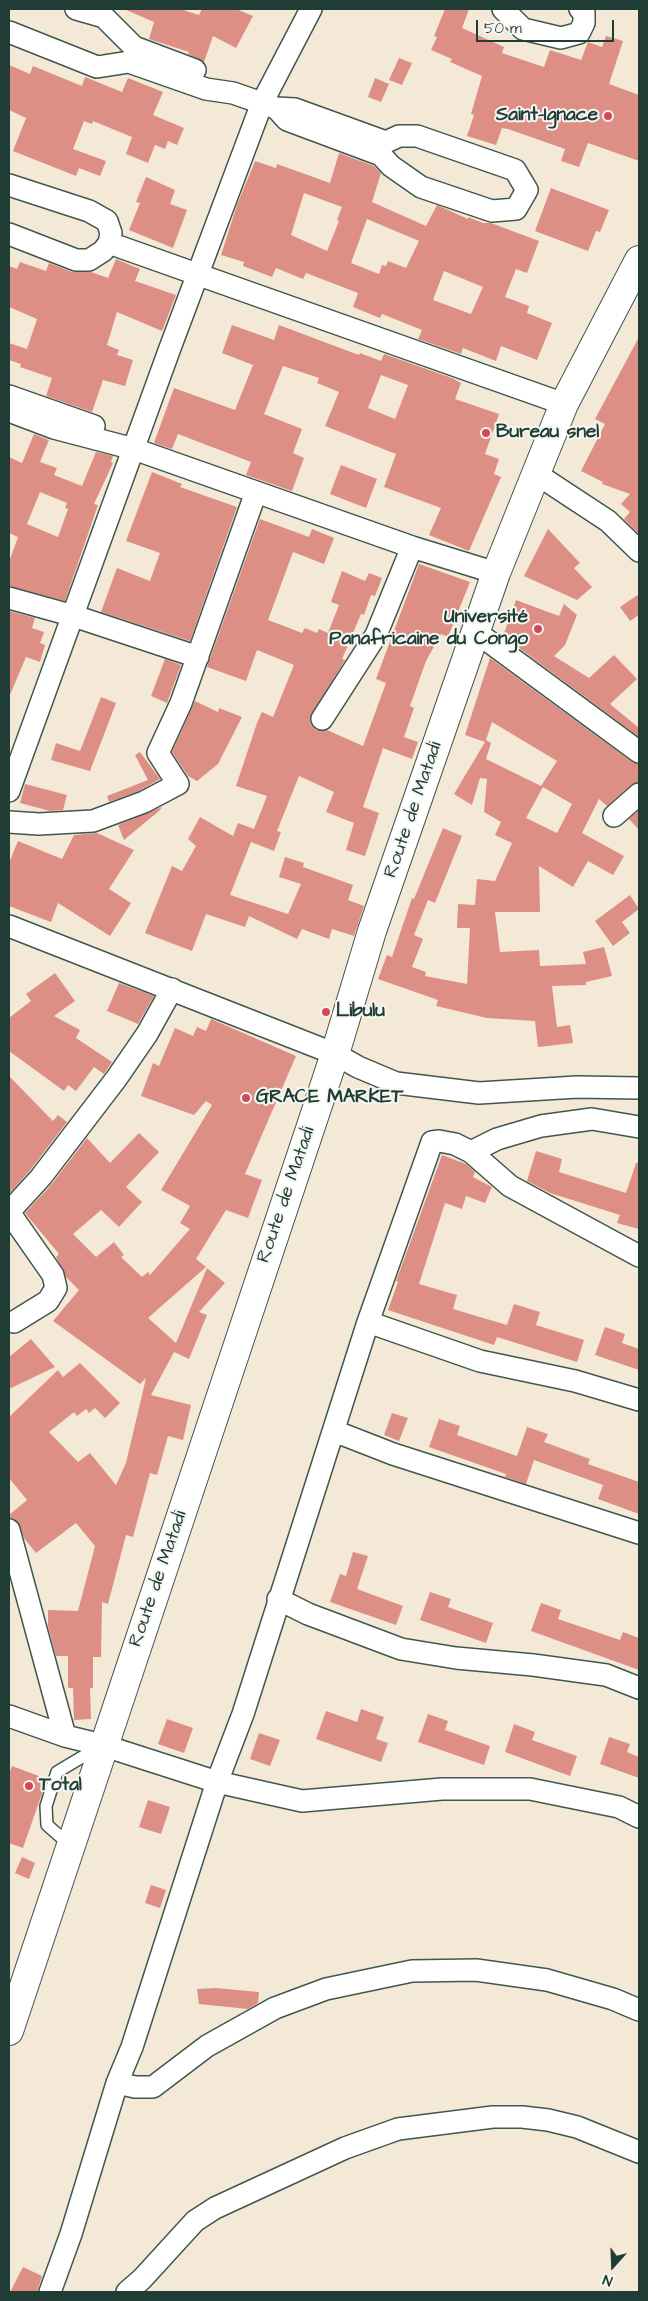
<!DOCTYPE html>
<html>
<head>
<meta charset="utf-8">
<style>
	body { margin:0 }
	#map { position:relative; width:648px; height:2301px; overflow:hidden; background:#f4e9d7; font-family:"Architects Daughter",sans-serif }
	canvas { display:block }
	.frame { position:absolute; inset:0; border:10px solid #1f3d34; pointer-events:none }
	.north { position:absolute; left:588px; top:2241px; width:50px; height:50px; -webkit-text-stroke:4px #f6f6f2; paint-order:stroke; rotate:200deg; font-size:14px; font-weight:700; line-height:20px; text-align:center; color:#1f3d34 }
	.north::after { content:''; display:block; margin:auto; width:18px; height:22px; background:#1f3d34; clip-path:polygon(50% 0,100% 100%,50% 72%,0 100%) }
	.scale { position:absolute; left:476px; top:20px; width:138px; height:22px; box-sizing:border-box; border:2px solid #1f3d34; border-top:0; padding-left:6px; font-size:15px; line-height:18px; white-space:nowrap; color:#1f3d34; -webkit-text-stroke:4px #f6f6f2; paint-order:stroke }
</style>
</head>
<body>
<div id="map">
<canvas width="648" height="2301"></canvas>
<div class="frame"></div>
<div class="north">N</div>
<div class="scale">50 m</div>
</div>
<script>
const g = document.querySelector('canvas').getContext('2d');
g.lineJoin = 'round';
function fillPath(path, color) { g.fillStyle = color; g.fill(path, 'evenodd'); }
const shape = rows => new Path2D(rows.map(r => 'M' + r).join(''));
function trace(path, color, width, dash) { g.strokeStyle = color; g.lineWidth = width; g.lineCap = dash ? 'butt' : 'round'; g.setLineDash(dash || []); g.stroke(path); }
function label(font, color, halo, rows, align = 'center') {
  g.font = font + ' "Architects Daughter",sans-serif'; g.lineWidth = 4; g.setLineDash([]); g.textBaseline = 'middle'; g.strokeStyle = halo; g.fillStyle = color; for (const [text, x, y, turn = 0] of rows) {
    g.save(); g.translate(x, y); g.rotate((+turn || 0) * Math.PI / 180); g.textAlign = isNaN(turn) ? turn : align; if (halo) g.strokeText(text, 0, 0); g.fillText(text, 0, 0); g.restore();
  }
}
const building = shape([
	[124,9,180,9,199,15,202,9,236,9,253,16,236,48,213,36,204,62,188,54,189,52,149,39,154,22],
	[445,9,469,9,462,28,504,47,502,53,544,67,550,50,581,60,588,42,602,47,606,36,623,41,609,84,639,95,639,161,588,143,579,167,561,161,565,149,508,129,502,128,496,145,467,136,474,115,471,114,482,76,450,62,452,59,431,50,437,37,434,36],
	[399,58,412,63,402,85,389,80],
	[9,65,30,74,33,66,82,86,85,77,122,92,128,78,163,92,153,115,184,128,177,145,168,141,165,149,155,145,148,163,126,154,132,137,93,121,92,124,84,121,73,149,106,161,100,176,79,168,76,176,13,151,26,118,9,110],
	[375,78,389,84,381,102,368,97],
	[339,153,374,166,381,173,372,202,426,226,437,205,468,219,468,217,483,223,491,223,539,241,527,273,516,269,505,297,529,306,527,313,552,323,537,360,501,346,496,361,463,348,461,354,418,339,422,330,382,314,380,318,353,307,358,293,306,273,303,279,276,268,272,277,243,266,244,262,221,255,237,205,255,161,276,168,277,164,330,183],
	[304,193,342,207,337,220,339,221,327,251,291,235],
	[367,219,419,241,406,268,388,261,386,266,382,265,379,274,351,263],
	[444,271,483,287,471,314,433,300],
	[146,177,175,190,170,204,187,210,173,248,129,230,140,203,136,202],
	[551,188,609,210,600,232,596,231,588,251,535,231],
	[116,259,140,269,135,281,176,295,162,331,117,312,107,345,119,350,117,355,133,360,125,386,103,380,92,412,46,396,52,378,20,367,21,364,9,360,9,343,27,349,37,319,9,307,9,266,17,269,20,262,46,271,49,263,72,272,91,272,108,278],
	[232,325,274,340,279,325,359,355,360,353,381,361,384,354,452,378,461,383,455,399,499,414,485,454,499,459,494,474,501,477,469,551,429,535,441,508,384,487,396,454,325,426,339,392,317,383,319,378,283,366,264,414,302,429,293,453,304,458,292,491,246,475,251,462,178,434,172,449,154,443,174,388,235,410,253,365,222,353],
	[381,375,408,385,395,419,368,408],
	[639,337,639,534,624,519,630,512,621,504,630,494,602,484,603,482,581,471,605,424,595,419],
	[34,434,49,440,40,462,57,468,54,475,82,486,96,452,113,456,111,462,113,463,94,504,98,505,65,601,9,586,9,562,18,537,9,533,9,457,22,463],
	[40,492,67,503,65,508,68,509,58,537,27,524],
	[341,465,377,479,366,508,330,494],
	[152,472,182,484,180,487,237,507,190,641,101,612,117,568,150,581,160,553,126,541],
	[260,519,309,537,312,529,334,538,324,564,293,552,268,620,302,633,305,628,317,633,319,629,328,633,339,605,331,602,342,571,365,581,369,573,382,578,375,596,371,595,364,615,361,614,342,659,345,660,310,718,311,725,316,730,327,730,363,746,386,683,376,679,419,564,470,582,448,637,441,634,426,661,410,706,414,708,404,737,418,742,412,759,383,748,363,807,379,813,365,856,346,850,354,823,326,812,334,792,299,776,277,831,281,832,274,851,251,842,230,895,288,914,301,884,279,877,285,857,304,863,303,867,353,885,348,900,364,906,354,936,332,929,329,939,302,929,297,939,249,916,245,927,206,914,192,951,145,933,172,866,182,871,196,846,188,839,200,817,233,836,238,823,254,829,267,796,236,786,257,723,262,712,273,717,294,665,257,650,246,681,207,667],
	[548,529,580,563,574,568,592,587,577,600,524,576],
	[639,594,639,615,630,621,620,607],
	[516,600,559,616,564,604,577,615,565,645,554,656,589,678,614,655,637,679,610,704,639,728,639,737,503,636],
	[9,611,35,618,32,628,44,632,40,643,45,645,40,662,26,657,9,697],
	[490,658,632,762,639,764,639,782,631,785,607,806,599,799,582,833,624,856,613,875,588,861,573,887,539,866,540,912,495,912,500,952,539,950,540,966,586,964,583,952,604,947,612,976,586,982,586,985,552,986,557,1027,570,1025,573,1043,538,1047,535,1021,487,1018,436,1006,438,1000,378,979,387,955,392,957,412,898,414,899,443,828,462,836,435,903,428,900,414,935,423,939,412,967,426,972,425,976,467,984,470,928,457,928,458,904,475,905,477,879,495,881,512,843,495,835,501,822,484,812,487,779,480,778,472,805,454,794,485,742,465,735],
	[492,722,557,761,541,786,572,804,557,833,526,818,543,787,486,759,491,743,486,740],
	[165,659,181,665,167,703,151,696],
	[101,697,116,703,90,771,51,760,56,743,80,751],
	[195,701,218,712,219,708,242,717,218,764,197,781,188,776,172,752],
	[140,752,160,779,139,791,109,802,107,796,148,780,135,755],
	[25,784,67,795,63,810,50,811,20,803],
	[162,807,159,811,124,840,118,825],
	[639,810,639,830,629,819],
	[97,833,134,850,109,889,131,903,110,936,58,903,51,922,9,906,9,863,18,841,62,859,74,835],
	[630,895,639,909,622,922,630,933,613,946,595,921],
	[55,973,75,1001,54,1016,80,1030,76,1038,112,1062,104,1074,94,1067,76,1091,68,1085,64,1091,9,1051,9,1018,31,1001,26,994],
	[119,983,154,996,138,1024,107,1011],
	[211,1019,296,1056,245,1174,262,1180,248,1218,226,1210,196,1259,206,1267,148,1318,176,1343,207,1268,225,1283,199,1312,207,1315,189,1359,174,1352,151,1395,191,1405,183,1440,168,1436,157,1475,150,1473,133,1537,126,1535,108,1604,102,1602,101,1657,93,1657,93,1688,90,1688,91,1719,74,1720,73,1688,68,1688,68,1656,56,1656,48,1626,48,1610,78,1611,95,1546,76,1523,36,1553,24,1538,18,1522,9,1518,9,1515,27,1500,9,1478,9,1417,58,1370,63,1377,80,1363,120,1403,105,1418,95,1408,89,1413,86,1409,77,1416,74,1412,49,1432,78,1462,90,1453,116,1485,126,1463,146,1378,140,1384,53,1321,79,1290,66,1277,56,1257,59,1254,25,1213,51,1185,87,1138,110,1163,139,1133,159,1152,126,1187,142,1202,119,1227,101,1210,73,1234,96,1257,114,1242,124,1255,121,1257,142,1277,148,1272,150,1275,190,1229,180,1223,190,1206,161,1190,212,1105,206,1101,194,1115,141,1096,153,1063,159,1066,175,1028,193,1036,197,1027,206,1031],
	[9,1076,53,1121,58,1115,67,1122,31,1169,9,1194],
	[536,1151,562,1159,559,1172,626,1193,636,1163,639,1163,639,1229,617,1223,620,1215,550,1193,527,1181],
	[442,1155,466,1164,475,1172,473,1177,492,1187,485,1203,466,1196,462,1209,445,1203,419,1284,457,1295,453,1309,507,1325,514,1304,540,1312,536,1325,584,1340,577,1362,497,1337,494,1345,388,1310,398,1282,396,1281,398,1276],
	[605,1327,625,1334,622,1343,639,1349,639,1370,595,1355],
	[31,1339,55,1367,9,1389,9,1357],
	[392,1413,408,1418,399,1441,384,1435],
	[439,1419,460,1426,457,1435,517,1456,527,1427,548,1434,544,1442,590,1459,588,1464,639,1482,639,1514,598,1499,603,1485,534,1460,526,1484,505,1477,506,1474,429,1447],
	[353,1552,368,1556,357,1589,403,1606,396,1625,330,1602,340,1574,346,1576],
	[430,1592,451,1599,448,1607,493,1623,486,1643,420,1620],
	[541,1603,561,1610,558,1619,620,1640,623,1632,639,1638,639,1670,531,1631],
	[361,1709,384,1717,376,1739,388,1743,381,1762,316,1739,326,1711,357,1722],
	[428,1714,448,1721,445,1730,490,1746,484,1765,418,1742],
	[167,1719,193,1728,184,1753,158,1744],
	[514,1724,535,1732,532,1740,577,1756,570,1776,505,1752],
	[259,1733,280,1740,270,1766,250,1759],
	[609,1737,630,1744,627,1752,639,1757,639,1778,600,1764],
	[12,1766,47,1779,23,1848,9,1843,9,1774],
	[148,1800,170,1807,161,1834,139,1827],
	[22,1857,35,1863,29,1879,15,1873],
	[151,1885,166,1890,160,1908,145,1903],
	[216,1988,259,1992,258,2003,248,2009,199,2004,197,1989],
	[23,2267,42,2276,37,2292,10,2292]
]);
const service = shape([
	[70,1845,47,1825,46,1806,57,1772,99,1747]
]);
const minor = shape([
	[76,9,104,17,134,47,195,70],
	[503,9,523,29,561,38,579,33,584,23,584,12,580,9],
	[9,32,97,67,129,62,206,89,233,93,276,108,295,109,386,142,399,136,417,136,515,170,527,190,516,209,492,211,421,187,391,166,381,155,287,120,276,108],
	[9,185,89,211,107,221,111,233,109,243,103,251,89,260,76,260,9,234],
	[109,243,564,404],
	[9,396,94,426],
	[9,411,54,428,134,449,412,547,496,573],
	[535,473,608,521,639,551],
	[9,598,74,616,198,657],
	[476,632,639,752],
	[322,719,376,635,412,547],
	[9,791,170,348,262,103,311,9],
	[614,816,639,794],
	[9,822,39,824,93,821,144,802,178,784,158,753,181,703,256,492],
	[9,926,335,1054,358,1067,396,1083,479,1093,577,1087,639,1088],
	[471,1152,510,1186,639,1256],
	[9,1212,41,1177,116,1079,147,1034,172,989],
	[9,1212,53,1275,56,1288,48,1301,14,1322],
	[368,1322,480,1361,575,1381,639,1400],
	[334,1431,393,1454,639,1533],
	[9,1530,65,1736],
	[278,1599,308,1614,401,1649,456,1658,533,1665,606,1675,639,1688],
	[9,1716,65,1736,102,1745,217,1782,302,1801,442,1789,530,1789,619,1807,639,1817],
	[117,2083,135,2087,153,2087,207,2046,275,2008,326,1989,412,1971,476,1970,547,1980,613,1999,639,2010],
	[50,2292,71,2234,117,2083,132,2047,217,1782,243,1714,368,1322,432,1142,439,1141,455,1144,471,1152,497,1139,541,1126,592,1119,639,1127],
	[127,2292,142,2279,195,2221,215,2208,345,2148,398,2129,493,2117,522,2117,548,2120,577,2127,639,2152]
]);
const trunk = shape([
	[9,2031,335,1054,372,931,496,573,564,404,639,260]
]);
const markers = [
	[608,116,5,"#d1495b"],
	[486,433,5,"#d1495b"],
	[538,629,5,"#d1495b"],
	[326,1012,5,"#d1495b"],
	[246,1098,5,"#d1495b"],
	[29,1786,5,"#d1495b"]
];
const poiNames = [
	["Saint-Ignace",598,116,"right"],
	["Bureau snel",496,433],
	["Université",528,618,"right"],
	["Panafricaine du Congo",528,640,"right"],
	["Libulu",336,1012],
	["GRACE MARKET",256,1098],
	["Total",39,1786]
];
const streetNames = [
	["Route de Matadi",414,810,-71],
	["Route de Matadi",287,1195,-71],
	["Route de Matadi",159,1579,-71]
];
fillPath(building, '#dd8f85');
trace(service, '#3f574c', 14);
trace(minor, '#3f574c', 24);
trace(trunk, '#3f574c', 30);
trace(service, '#fff', 11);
trace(minor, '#fff', 21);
trace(trunk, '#fff', 28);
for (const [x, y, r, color] of markers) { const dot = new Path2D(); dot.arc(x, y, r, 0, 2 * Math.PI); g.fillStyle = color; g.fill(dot); trace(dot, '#f6f6f2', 2); }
label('bold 19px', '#1f3d34', '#f6f6f2', poiNames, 'left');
label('19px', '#1f3d34', '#f6f6f2', streetNames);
</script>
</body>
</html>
